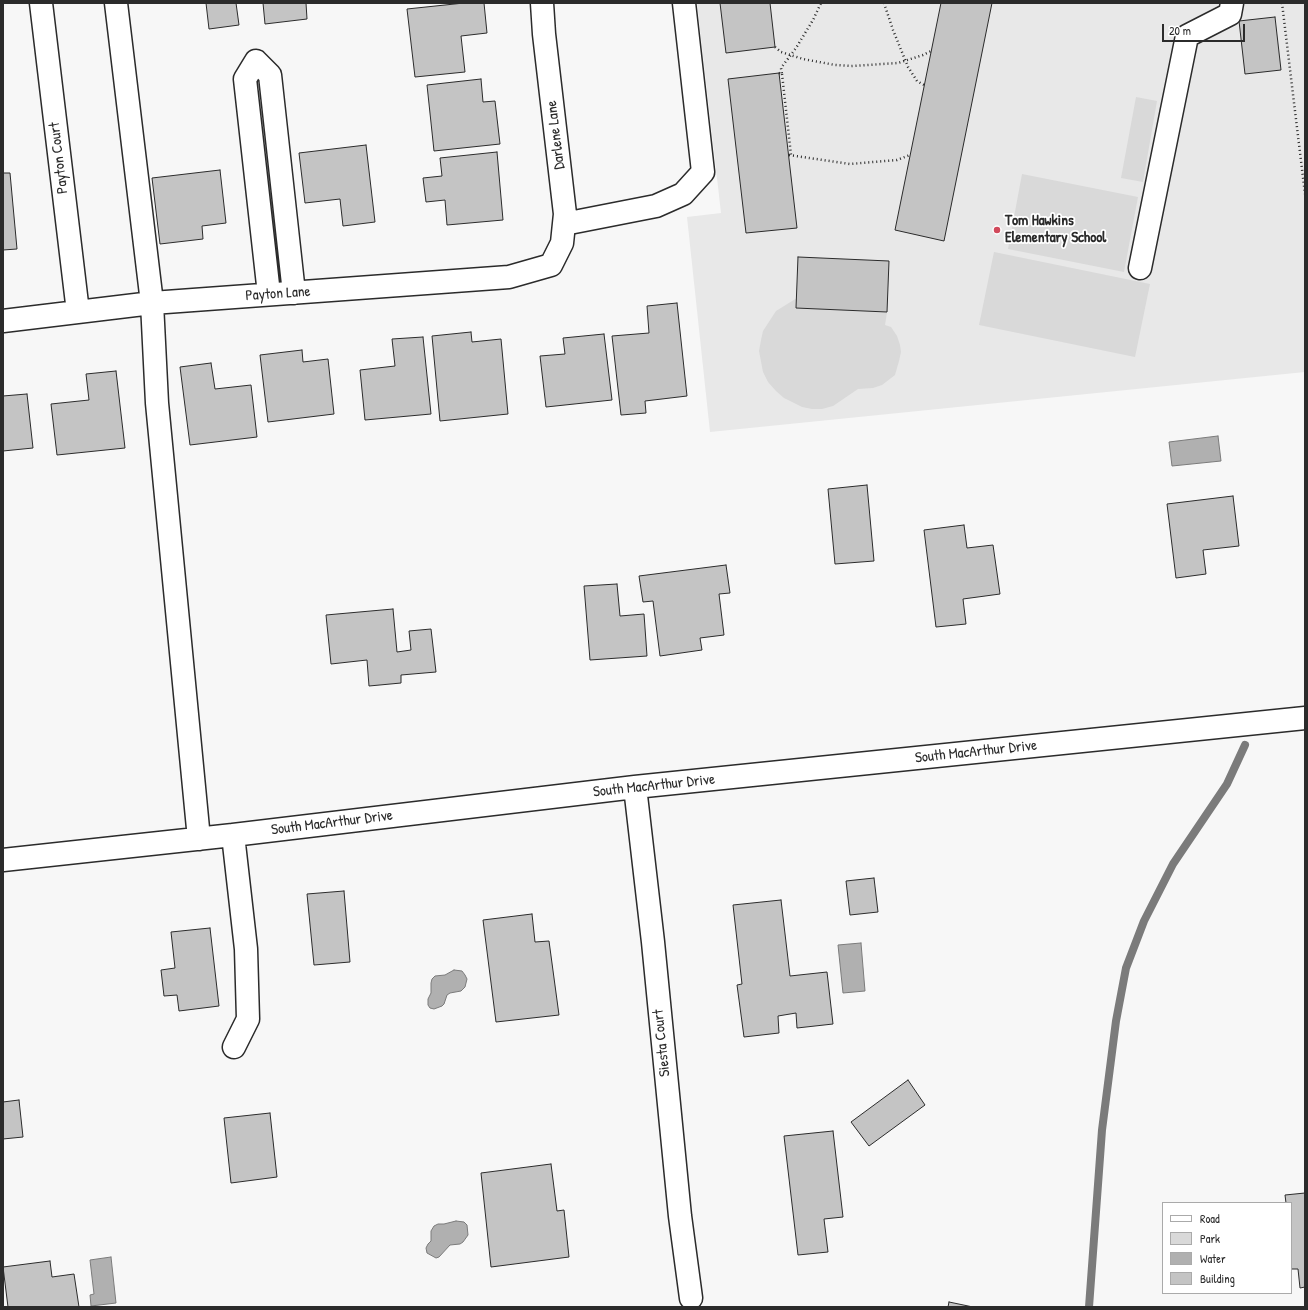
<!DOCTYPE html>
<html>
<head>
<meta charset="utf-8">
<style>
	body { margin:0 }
	#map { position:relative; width:1308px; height:1310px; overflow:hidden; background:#f7f7f7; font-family:"Patrick Hand",sans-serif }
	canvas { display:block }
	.frame { position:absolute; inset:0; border:4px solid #2b2b2b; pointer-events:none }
	.legend { position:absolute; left:1162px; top:1202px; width:130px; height:92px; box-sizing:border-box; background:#fff; border:1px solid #aaa; margin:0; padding:5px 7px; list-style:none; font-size:12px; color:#2b2b2b }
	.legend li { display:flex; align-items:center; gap:8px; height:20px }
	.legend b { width:20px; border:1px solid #aaa }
	.scale { position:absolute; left:1162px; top:24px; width:83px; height:18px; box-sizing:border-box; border:2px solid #2b2b2b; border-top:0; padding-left:5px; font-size:12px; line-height:14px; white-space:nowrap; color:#2b2b2b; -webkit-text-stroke:3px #fff; paint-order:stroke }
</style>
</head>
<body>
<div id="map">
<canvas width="1308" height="1310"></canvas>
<div class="frame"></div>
<ul class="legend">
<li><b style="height:5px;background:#fff"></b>Road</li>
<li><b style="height:11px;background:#d9d9d9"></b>Park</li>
<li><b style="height:11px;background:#b0b0b0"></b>Water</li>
<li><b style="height:11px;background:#c4c4c4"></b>Building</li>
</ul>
<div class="scale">20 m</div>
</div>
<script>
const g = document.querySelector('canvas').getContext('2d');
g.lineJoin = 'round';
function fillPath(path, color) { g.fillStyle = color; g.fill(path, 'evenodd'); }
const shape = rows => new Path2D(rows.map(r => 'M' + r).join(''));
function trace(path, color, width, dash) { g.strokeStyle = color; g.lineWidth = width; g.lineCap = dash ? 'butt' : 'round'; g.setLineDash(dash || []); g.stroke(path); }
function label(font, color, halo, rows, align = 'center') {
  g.font = font + ' "Patrick Hand",sans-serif'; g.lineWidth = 3.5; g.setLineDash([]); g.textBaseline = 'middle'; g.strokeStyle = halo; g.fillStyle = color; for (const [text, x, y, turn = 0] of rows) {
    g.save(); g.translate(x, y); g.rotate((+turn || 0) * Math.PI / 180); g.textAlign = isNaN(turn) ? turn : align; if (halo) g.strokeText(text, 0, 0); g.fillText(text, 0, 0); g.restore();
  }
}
const built = shape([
	[697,3,1305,3,1305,372,710,432,687,217,721,213]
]);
const green = shape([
	[1136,97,1157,101,1143,182,1121,178],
	[1022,174,1138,197,1124,272,1008,249],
	[994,252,1150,284,1135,357,979,325],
	[797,298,796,308,887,312,885,325,891,327,897,336,900,345,901,352,899,361,895,375,882,385,873,388,858,389,833,406,822,409,812,409,802,407,784,398,776,391,768,382,763,372,759,351,761,340,763,331,776,311]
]);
const water = shape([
	[1218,436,1221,461,1172,466,1169,442,1218,436],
	[861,943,865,991,843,993,838,945,861,943],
	[454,970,462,971,465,975,467,979,465,987,461,991,450,993,447,995,444,1004,442,1006,434,1009,430,1008,428,1005,428,999,431,993,431,983,432,979,435,976,445,975,454,970],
	[456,1221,464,1222,467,1225,468,1235,463,1242,460,1244,450,1245,439,1257,436,1258,427,1253,426,1248,428,1244,431,1241,431,1231,434,1226,438,1224,444,1224,456,1221],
	[111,1257,116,1303,91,1306,90,1295,94,1294,90,1260,111,1257]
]);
const stream = shape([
	[1089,1307,1102,1130,1116,1021,1126,968,1144,921,1173,864,1227,784,1245,745]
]);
const building = shape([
	[206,3,236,3,239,25,209,29,206,3],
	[263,3,306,3,307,19,265,24,263,3],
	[464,3,484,3,487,33,461,36,465,72,415,77,407,9,464,3],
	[720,3,770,3,775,47,726,53,720,3],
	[941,3,992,3,944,241,895,230,941,3],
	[1275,17,1281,70,1245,74,1239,21,1275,17],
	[779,73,797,228,746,233,728,79,779,73],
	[481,79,483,102,495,101,500,144,434,151,427,85,481,79],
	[366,145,375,222,343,226,340,199,305,203,299,153,366,145],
	[497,152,503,220,447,225,445,200,426,202,423,178,442,176,440,158,497,152],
	[220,170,226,223,202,226,203,239,160,244,152,178,220,170],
	[3,173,10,173,17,249,3,250,3,173],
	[798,257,889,261,887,312,796,308,798,257],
	[677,303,687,396,645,401,646,413,621,415,612,336,649,333,647,306,677,303],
	[471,332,472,342,501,339,508,414,440,421,432,336,471,332],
	[604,334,612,400,546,407,540,356,565,354,563,338,604,334],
	[423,337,431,414,365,420,360,370,395,366,392,339,423,337],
	[302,350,303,362,328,359,334,414,268,422,260,355,302,350],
	[211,363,215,389,251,385,257,437,190,445,180,367,211,363],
	[116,371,125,448,57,455,51,404,89,400,86,374,116,371],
	[27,394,33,448,3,451,3,396,27,394],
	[867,485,874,561,835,564,828,489,867,485],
	[1233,496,1239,546,1203,550,1206,574,1176,578,1167,504,1233,496],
	[964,525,967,548,993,545,1000,594,963,599,966,624,936,627,924,530,964,525],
	[726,565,730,593,719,594,724,635,700,638,702,650,660,656,653,601,643,602,639,576,726,565],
	[617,584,620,616,644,614,647,656,590,660,584,586,617,584],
	[393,609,397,652,411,650,409,631,431,629,436,672,401,675,401,683,369,686,367,660,331,664,326,615,393,609],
	[874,878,878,912,850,915,846,881,874,878],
	[344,891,350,962,314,965,307,894,344,891],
	[781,900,790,976,827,972,833,1024,797,1028,796,1013,778,1016,779,1033,744,1037,737,985,742,984,733,905,781,900],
	[532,914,535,942,549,941,559,1015,496,1022,483,920,532,914],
	[210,928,219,1006,179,1011,177,995,164,996,161,970,175,968,171,932,210,928],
	[908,1080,925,1105,869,1146,851,1122,908,1080],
	[19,1100,23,1137,3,1139,3,1102,19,1100],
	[270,1113,277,1177,231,1183,224,1118,270,1113],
	[833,1131,843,1217,824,1219,828,1252,798,1255,784,1136,833,1131],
	[551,1164,557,1211,564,1210,569,1257,491,1267,481,1173,551,1164],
	[1305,1193,1305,1287,1300,1288,1298,1269,1291,1269,1291,1203,1286,1203,1285,1195,1305,1193],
	[50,1261,52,1277,74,1274,79,1307,8,1307,3,1267,50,1261],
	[949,1302,973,1307,948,1307,949,1302]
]);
const path = shape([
	[884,3,893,30,908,67,917,81,924,85],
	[1282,3,1305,194],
	[775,47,781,52,803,59,835,65,851,66,898,63,923,55,931,51],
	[779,73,782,74,781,68,796,48,813,20,821,3],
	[782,74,791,155],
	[789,155,850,164,897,160,910,155]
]);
const minor = shape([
	[41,3,78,312],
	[116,3,152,303,157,403,199,839],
	[564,224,656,206,683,194,703,172,684,3],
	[1140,268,1187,36,1230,14,1232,3],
	[269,294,245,79,256,61,270,75,294,293],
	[3,321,152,303,509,277,551,265,562,243,565,214,544,34,542,3],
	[635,787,653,942,680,1216,691,1298],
	[233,835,246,949,248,1019,234,1047],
	[3,860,233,835,635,787,1305,718]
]);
const markers = [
	[997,230,4,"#d1495b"]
];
const streetNames = [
	["Darlene Lane",556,135,-97],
	["Payton Court",59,158,-97],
	["Payton Lane",278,294,-4],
	["South MacArthur Drive",976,752,-6],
	["South MacArthur Drive",654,786,-6],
	["South MacArthur Drive",332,823,-7],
	["Siesta Court",662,1043,-96]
];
const poiNames = [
	["Tom Hawkins",1005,221],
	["Elementary School",1005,238]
];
fillPath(built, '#e8e8e8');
fillPath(green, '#d9d9d9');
fillPath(water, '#b0b0b0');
trace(water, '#7b7b7b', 1);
trace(stream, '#7b7b7b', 8);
fillPath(building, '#c4c4c4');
trace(building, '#2b2b2b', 1);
trace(minor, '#2b2b2b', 25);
trace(path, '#2b2b2b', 2.5, [1, 3]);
trace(minor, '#fff', 22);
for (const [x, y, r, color] of markers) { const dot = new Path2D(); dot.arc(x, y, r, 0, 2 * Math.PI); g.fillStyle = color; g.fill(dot); trace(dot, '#fff', 1.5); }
label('15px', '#2b2b2b', '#fff', streetNames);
label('bold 15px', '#2b2b2b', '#fff', poiNames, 'left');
</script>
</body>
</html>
